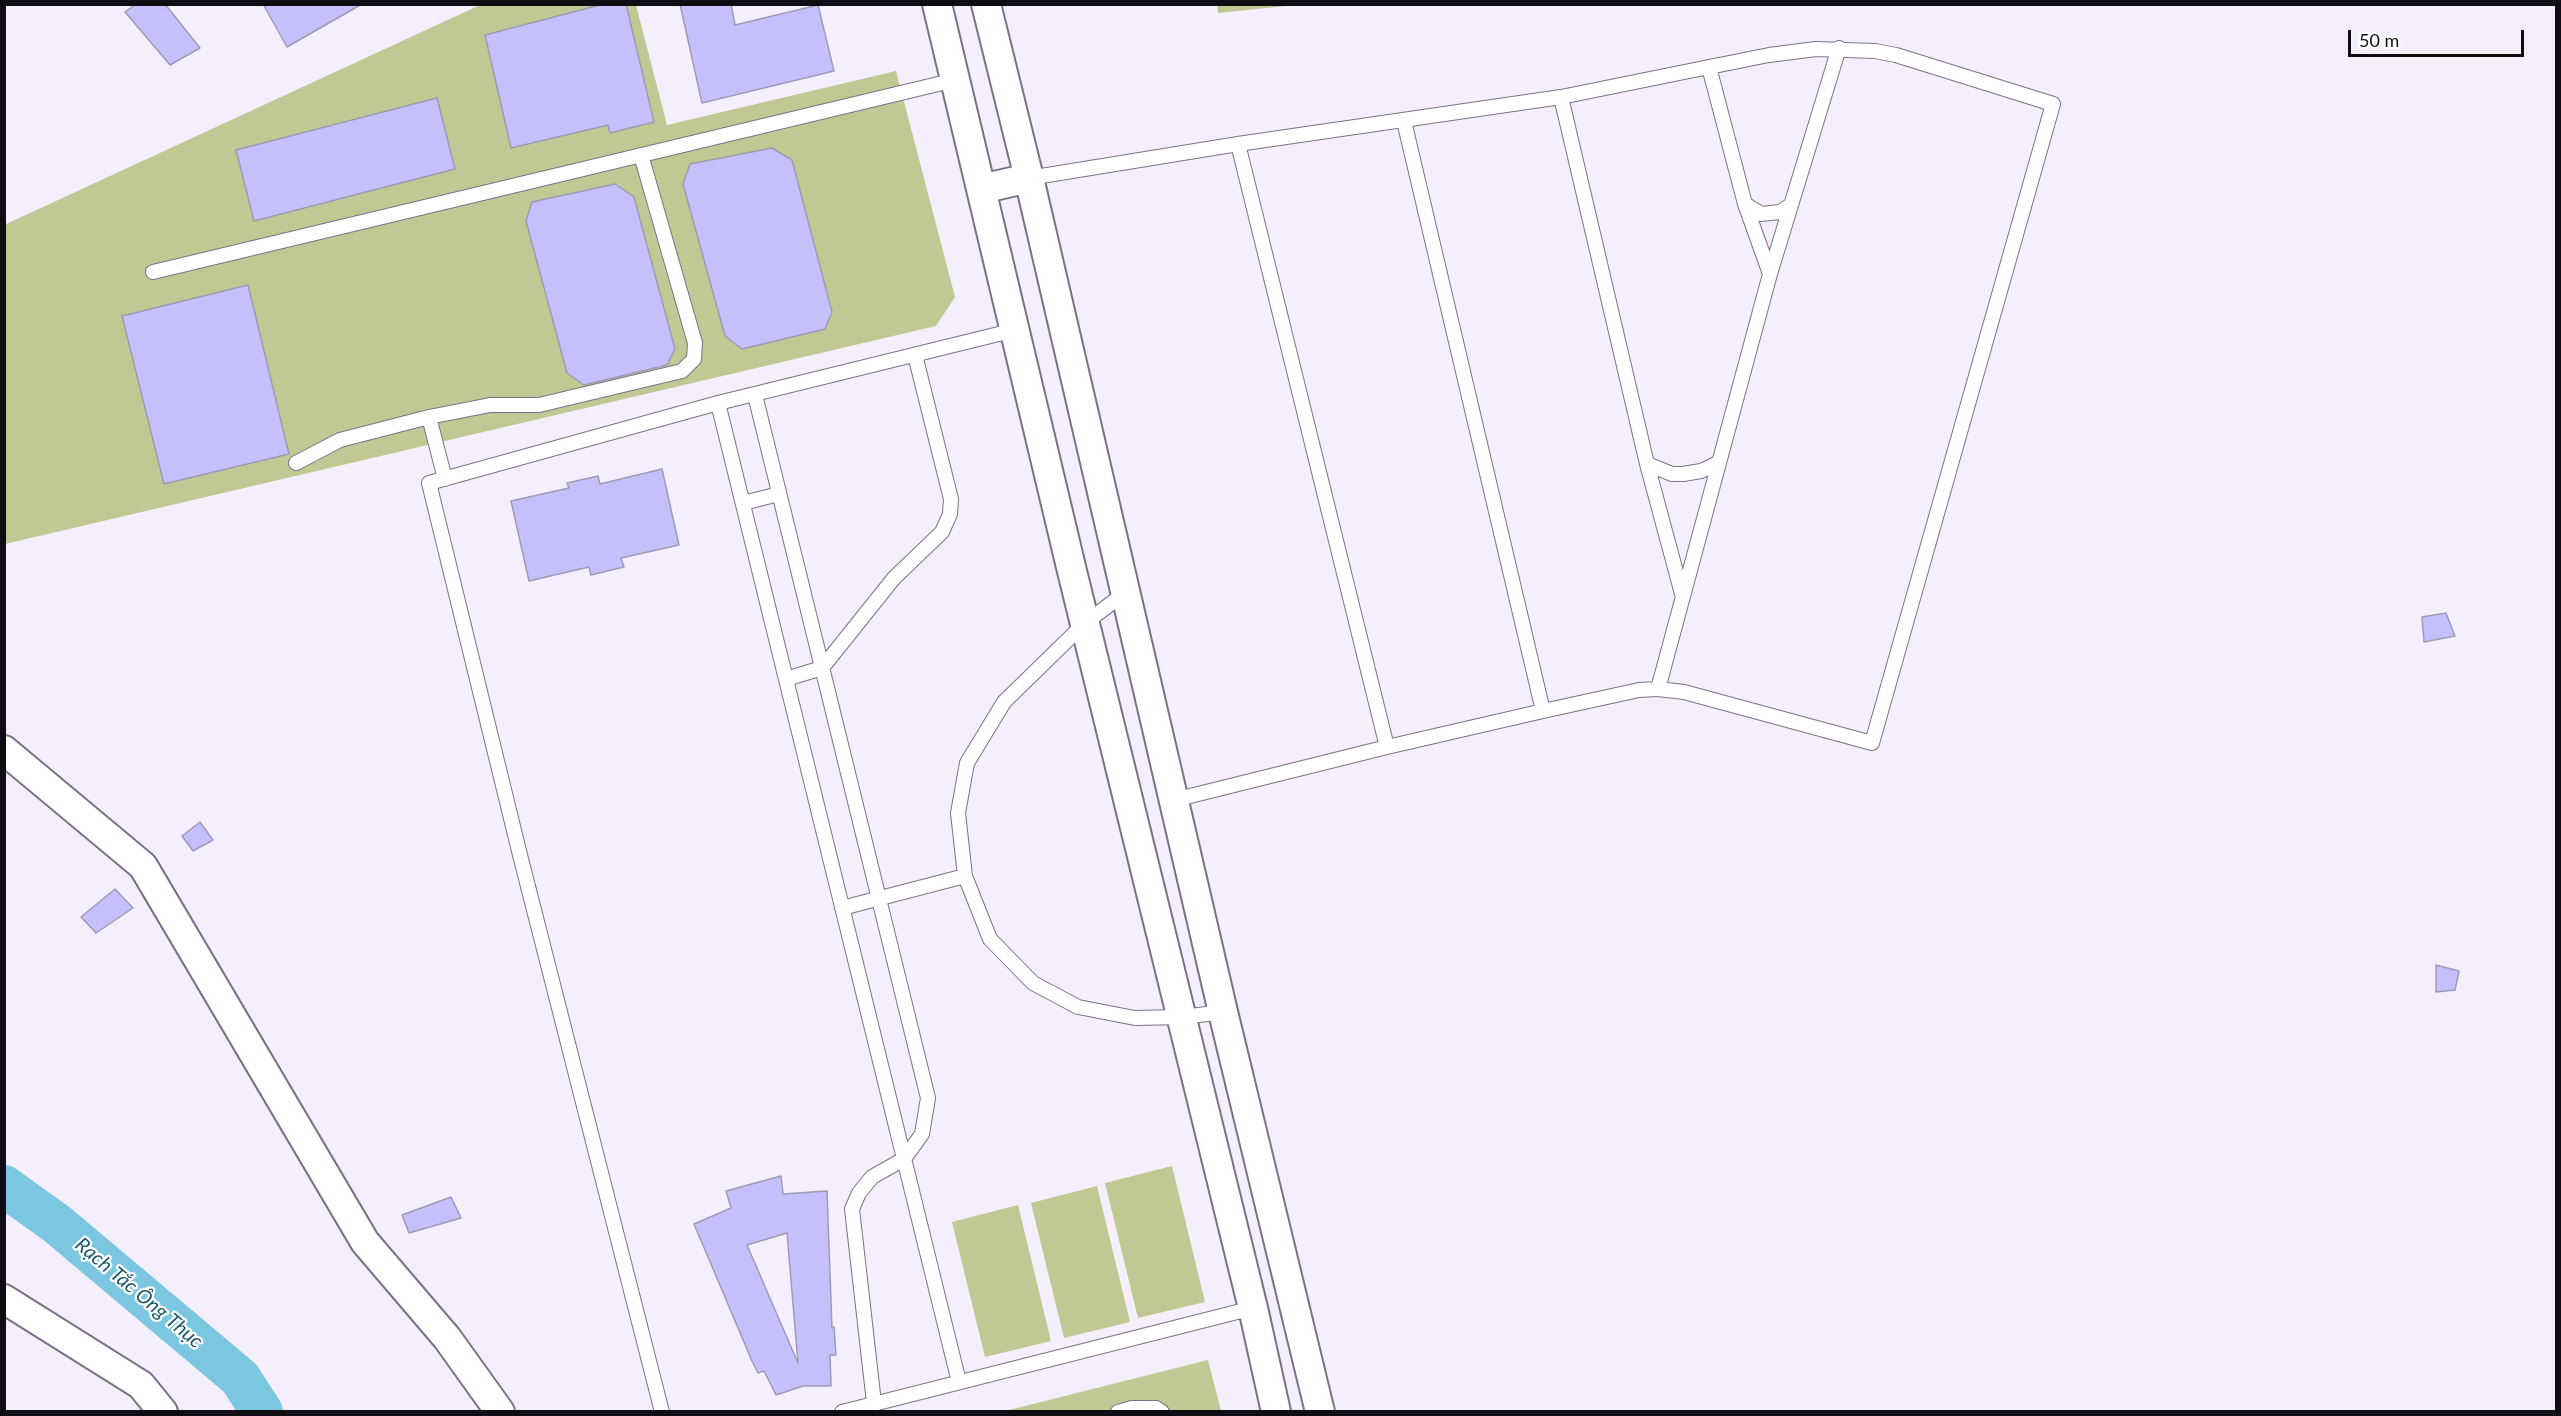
<!DOCTYPE html>
<html>
<head>
<meta charset="utf-8">
<style>
	body { margin:0 }
	#map { position:relative; width:2561px; height:1416px; overflow:hidden; background:#f5effd; font-family:Lato,sans-serif }
	canvas { display:block }
	.frame { position:absolute; inset:0; border:6px solid #100c14; pointer-events:none }
	.scale { position:absolute; left:2348px; top:30px; width:176px; height:27px; box-sizing:border-box; border:3px solid #100c14; border-top:0; padding-left:8px; font-size:18px; line-height:21px; white-space:nowrap; color:#100c14; -webkit-text-stroke:4px #fff; paint-order:stroke }
</style>
</head>
<body>
<div id="map">
<canvas width="2561" height="1416"></canvas>
<div class="frame"></div>
<div class="scale">50 m</div>
</div>
<script>
const g = document.querySelector('canvas').getContext('2d');
g.lineJoin = 'round';
function fillPath(path, color) { g.fillStyle = color; g.fill(path, 'evenodd'); }
const shape = rows => new Path2D(rows.map(r => 'M' + r).join(''));
function trace(path, color, width, dash) { g.strokeStyle = color; g.lineWidth = width; g.lineCap = dash ? 'butt' : 'round'; g.setLineDash(dash || []); g.stroke(path); }
function label(font, color, halo, rows, align = 'center') {
  g.font = font + ' Lato,sans-serif'; g.lineWidth = 4.5; g.setLineDash([]); g.textBaseline = 'middle'; g.strokeStyle = halo; g.fillStyle = color; for (const [text, x, y, turn = 0] of rows) {
    g.save(); g.translate(x, y); g.rotate((+turn || 0) * Math.PI / 180); g.textAlign = isNaN(turn) ? turn : align; if (halo) g.strokeText(text, 0, 0); g.fillText(text, 0, 0); g.restore();
  }
}
const green = shape([
	[480,5,636,5,667,125,896,71,955,297,936,326,5,544,4,225],
	[1217,5,1217,4,1296,5,1218,13],
	[1172,1166,1205,1302,1138,1318,1105,1183],
	[1097,1186,1130,1322,1064,1338,1031,1203],
	[1018,1205,1051,1341,985,1357,952,1222],
	[1208,1360,1221,1411,1001,1412]
]);
const river = shape([
	[4,1186,57,1224,240,1378,262,1412]
]);
const building = shape([
	[136,4,165,4,200,48,170,65,125,12,136,4],
	[263,4,362,4,287,47,263,4],
	[604,4,626,4,654,122,610,133,608,125,511,148,485,35,604,4],
	[680,4,731,4,735,25,818,5,834,71,702,103,680,4],
	[437,98,455,169,254,221,236,150,437,98],
	[772,148,792,160,832,312,825,329,742,349,725,336,683,184,690,164,772,148],
	[615,184,634,197,675,349,667,365,584,385,567,373,526,221,532,202,615,184],
	[248,285,289,454,164,484,122,316,248,285],
	[662,469,679,545,621,558,624,567,591,575,589,567,529,581,511,501,569,488,567,483,598,476,600,484,662,469],
	[2446,613,2455,636,2424,642,2422,617,2446,613],
	[200,822,213,840,193,851,182,836,200,822],
	[115,889,133,908,96,933,81,917,115,889],
	[2436,965,2459,971,2455,990,2436,992,2436,965],
	[781,1176,783,1194,827,1191,832,1328,834,1327,836,1355,830,1355,831,1386,803,1386,776,1395,764,1371,758,1373,752,1361,694,1224,731,1208,726,1191,781,1176],
	[787,1233,798,1363,747,1245,787,1233],
	[451,1197,461,1218,409,1233,402,1215,451,1197]
]);
const service = shape([
	[1561,97,1647,464,1682,594],
	[1404,121,1543,711],
	[1238,144,1561,97,1709,67,1745,204,1770,274,1658,689,1639,690,1543,711,1387,747],
	[1029,178,1238,144,1387,747,1174,800],
	[1745,204,1761,214,1780,212,1791,205],
	[153,272,955,80],
	[1770,274,1839,48],
	[755,395,928,1098,922,1134,904,1159,872,1177,859,1193,852,1209,874,1403],
	[718,403,959,1382],
	[429,417,445,479],
	[296,463,340,440,429,417,490,405,539,405,682,371,694,359,695,343,641,155],
	[1647,464,1672,474,1683,474,1701,471,1718,463],
	[743,503,779,494],
	[1125,593,1085,623,1004,702,967,763,958,813,965,876,990,939,1033,983,1078,1007,1135,1018,1182,1017,1223,1012],
	[786,679,822,668,894,578,942,532,950,514,951,499,915,355],
	[1658,689,1684,692,1872,743,2053,104,1896,55,1875,51,1816,49,1769,55,1709,67],
	[842,908,965,876],
	[662,1412,520,855,429,483,718,403,1015,330],
	[842,1412,1253,1308],
	[1118,1412,1132,1408,1156,1408,1162,1412]
]);
const minor = shape([
	[937,4,1071,567,1253,1308,1276,1412],
	[986,4,1029,178,1223,1012,1320,1412],
	[981,189,1029,178],
	[4,750,143,866,365,1242,447,1338,500,1412],
	[4,1299,141,1385,163,1412]
]);
const waterNames = [
	["Rạch Tắc Ông Thục",139,1293,40]
];
fillPath(green, '#c0c894');
trace(river, '#7bc6e0', 42);
fillPath(building, '#c5bffb');
trace(building, '#9e9cb4', 1.5);
trace(service, '#7c7288', 16);
trace(minor, '#7c7288', 32);
trace(service, '#fff', 14);
trace(minor, '#fff', 28);
label('italic 20px', '#1a586a', '#fff', waterNames);
</script>
</body>
</html>
